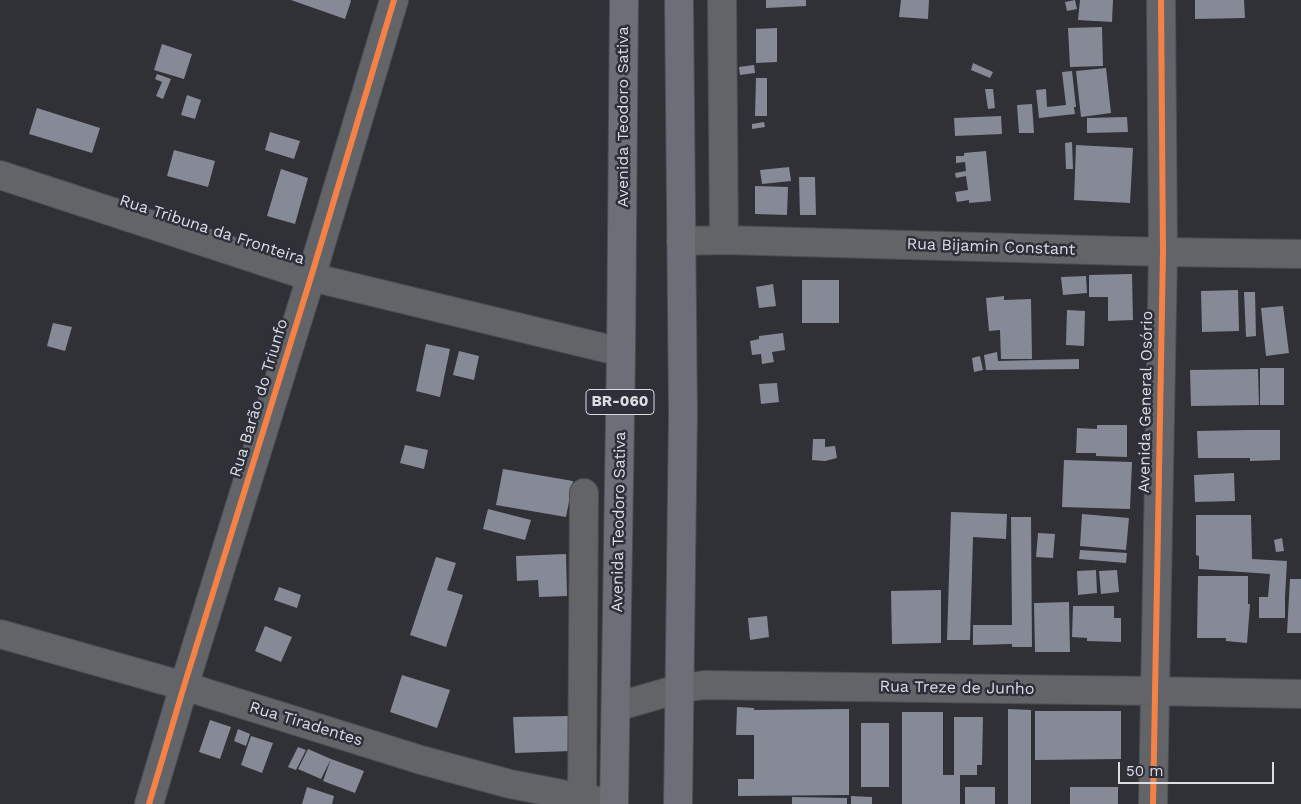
<!DOCTYPE html>
<html>
<head>
<meta charset="utf-8">
<style>
	body { margin:0 }
	#map { position:relative; width:1301px; height:804px; overflow:hidden; background:#303137; font-family:"Work Sans",sans-serif }
	canvas { display:block }
	.scale { position:absolute; left:1118px; top:762px; width:156px; height:22px; box-sizing:border-box; border:2px solid #dbdde3; border-top:0; padding-left:6px; font-size:15px; line-height:18px; white-space:nowrap; color:#dbdde3; -webkit-text-stroke:4px #2d303a; paint-order:stroke }
</style>
</head>
<body>
<div id="map">
<canvas width="1301" height="804"></canvas>
<div class="scale">50 m</div>
</div>
<script>
const g = document.querySelector('canvas').getContext('2d');
g.lineJoin = 'round';
function fillPath(path, color) { g.fillStyle = color; g.fill(path, 'evenodd'); }
const shape = rows => new Path2D(rows.map(r => 'M' + r).join(''));
function trace(path, color, width, dash) { g.strokeStyle = color; g.lineWidth = width; g.lineCap = dash ? 'butt' : 'round'; g.setLineDash(dash || []); g.stroke(path); }
function label(font, color, halo, rows, align = 'center') {
  g.font = font + ' "Work Sans",sans-serif'; g.lineWidth = 5; g.setLineDash([]); g.textBaseline = 'middle'; g.strokeStyle = halo; g.fillStyle = color; for (const [text, x, y, turn = 0] of rows) {
    g.save(); g.translate(x, y); g.rotate((+turn || 0) * Math.PI / 180); g.textAlign = isNaN(turn) ? turn : align; if (halo) g.strokeText(text, 0, 0); g.fillText(text, 0, 0); g.restore();
  }
}
const building = shape([
	[291,0,350,0,351,1,345,19],
	[766,0,806,0,806,6,766,8],
	[901,0,929,0,928,19,899,17],
	[1075,0,1077,9,1067,11,1065,2],
	[1080,0,1113,0,1112,22,1078,20],
	[1195,0,1244,0,1245,18,1195,19],
	[1102,27,1103,66,1070,67,1068,28],
	[777,28,777,62,756,63,756,29],
	[162,44,192,54,184,79,154,70],
	[973,63,993,72,990,78,971,70],
	[754,65,755,73,740,75,739,67],
	[1106,68,1111,113,1081,117,1076,71],
	[1072,71,1076,107,1074,107,1075,114,1039,118,1036,90,1046,89,1047,107,1066,105,1062,72],
	[157,74,171,79,163,99,156,96,162,82,155,79],
	[756,78,767,78,767,116,755,116],
	[985,89,993,89,995,108,988,109],
	[187,95,201,100,195,119,181,115],
	[1032,104,1034,133,1019,133,1017,105],
	[37,108,100,128,92,153,29,134],
	[1001,116,1002,134,955,136,954,118],
	[1127,117,1128,132,1087,133,1087,118],
	[764,122,765,127,752,129,752,124],
	[270,132,300,141,294,159,265,150],
	[1072,142,1073,169,1066,169,1065,143],
	[1076,145,1133,148,1130,203,1074,200],
	[174,150,215,161,208,187,167,176],
	[986,151,991,201,969,203,969,200,957,202,955,192,968,190,966,176,956,178,955,173,966,171,965,162,956,163,956,156,964,156,964,153],
	[789,167,791,181,762,184,760,170],
	[281,169,308,178,295,224,267,216],
	[799,177,815,177,816,215,800,215],
	[755,186,788,187,787,215,755,214],
	[1132,274,1133,320,1108,321,1108,297,1089,297,1089,275],
	[1086,276,1087,293,1063,295,1061,277],
	[802,280,839,280,839,323,802,323],
	[773,284,776,306,759,308,756,287],
	[1238,290,1239,331,1202,332,1201,291],
	[1244,292,1255,292,1256,336,1246,337],
	[1004,296,1004,300,1031,299,1032,359,1001,359,1000,330,989,331,986,298],
	[1283,306,1289,353,1266,356,1261,308],
	[1067,310,1085,311,1084,346,1066,345],
	[53,323,72,327,65,351,47,346],
	[783,333,785,350,772,352,774,362,762,364,761,354,752,355,750,341,759,339,759,336],
	[426,344,450,349,440,397,416,391],
	[459,351,479,356,474,380,453,375],
	[997,352,998,361,1079,359,1079,369,986,370,984,355],
	[980,356,983,370,974,372,972,358],
	[1260,368,1284,368,1284,405,1260,405],
	[1258,369,1259,405,1191,406,1190,370],
	[777,383,779,402,761,404,759,384],
	[1097,425,1127,425,1127,457,1096,456,1096,453,1076,453,1077,428,1097,429],
	[1249,430,1280,430,1280,460,1250,461,1250,458,1198,458,1197,431],
	[813,439,825,439,825,447,835,446,837,458,825,461,812,460],
	[405,445,428,450,424,469,400,463],
	[1064,460,1132,462,1130,509,1062,507],
	[503,469,573,481,566,517,496,505],
	[1234,473,1235,501,1195,502,1194,475],
	[488,509,531,520,525,540,483,529],
	[951,512,1007,514,1006,539,973,537,970,640,947,640],
	[1082,514,1129,518,1126,550,1080,546],
	[1196,515,1251,515,1252,559,1287,561,1285,597,1285,618,1259,618,1259,597,1268,597,1270,574,1199,569,1199,556,1196,555],
	[1011,517,1031,517,1032,647,1012,647,1012,644,973,645,973,625,1012,625],
	[1038,533,1055,534,1053,558,1036,557],
	[1282,538,1284,551,1276,552,1274,540],
	[1080,550,1127,553,1126,563,1079,559],
	[566,554,567,596,539,597,538,580,517,581,516,556],
	[436,557,456,563,447,590,463,595,446,647,410,635],
	[1096,570,1097,593,1078,595,1077,571],
	[1117,570,1119,592,1101,594,1099,571],
	[1198,576,1248,576,1248,604,1250,604,1247,643,1226,641,1226,638,1197,638],
	[1290,579,1301,579,1301,633,1287,633],
	[279,587,301,595,297,608,274,600],
	[941,590,941,643,892,644,891,591],
	[1069,602,1070,652,1035,652,1034,603],
	[1073,606,1114,606,1114,618,1121,618,1121,642,1087,641,1087,638,1072,637],
	[767,616,769,637,750,640,748,618],
	[265,626,292,637,281,662,255,651],
	[402,675,450,690,437,728,390,712],
	[737,707,754,708,754,710,849,709,849,795,738,796,738,779,754,779,754,735,736,735],
	[1008,709,1031,710,1031,804,1008,804],
	[1035,711,1121,711,1121,759,1035,760],
	[902,712,943,712,943,775,954,775,954,717,983,717,982,765,977,765,977,775,960,775,960,804,902,804],
	[570,716,571,751,515,753,513,717],
	[210,720,231,727,220,759,199,752],
	[861,723,889,723,889,787,861,787],
	[238,729,250,734,246,746,234,741],
	[251,736,273,743,262,773,241,765],
	[298,747,306,750,296,770,288,767],
	[308,749,331,759,321,779,298,769],
	[331,759,364,771,355,793,323,781],
	[307,787,334,796,332,804,302,804],
	[965,787,995,787,995,804,965,804],
	[1070,787,1118,787,1118,804,1070,804],
	[851,796,872,797,872,804,851,804],
	[792,797,847,798,847,804,792,804]
]);
const minor = shape([
	[722,0,724,240],
	[0,175,311,277,621,352],
	[681,241,724,240,1163,252,1301,254],
	[0,634,184,686,421,760,510,784,614,804],
	[616,707,678,689,704,685,1154,691,1301,694],
	[149,804,184,686,311,277,394,0],
	[582,804,584,493],
	[1153,804,1163,252,1161,0]
]);
const major = shape([
	[614,804,621,352,624,0],
	[678,804,683,414,679,0]
]);
const cycleway = shape([
	[149,804,184,686,311,277,394,0],
	[1153,804,1163,252,1161,0]
]);
const shields = [
	[620,402,68]
];
const shieldNames = [
	["BR-060",620,402]
];
const streetNames = [
	["Avenida Teodoro Sativa",623,117,-90],
	["Rua Tribuna da Fronteira",212,230,18],
	["Rua Bijamin Constant",991,247,2],
	["Rua Barão do Triunfo",259,398,-73],
	["Avenida General Osório",1146,402,-89],
	["Avenida Teodoro Sativa",619,522,-89],
	["Rua Treze de Junho",957,688,1],
	["Rua Tiradentes",306,724,17]
];
fillPath(building, '#868a96');
trace(minor, '#4b4d52', 30);
trace(major, '#4b4d52', 30);
trace(minor, '#636468', 28);
trace(major, '#6c6f78', 28);
trace(cycleway, '#f48246', 6);
for (const [x, y, w] of shields) { const box = new Path2D(); box.roundRect(x - w / 2, y - 12.5, w, 25, 4); g.fillStyle = '#2d303a'; g.fill(box); trace(box, '#dbdde3', 1); }
label('bold 15px', '#dbdde3', null, shieldNames);
label('16px', '#dbdde3', '#2d303a', streetNames);
</script>
</body>
</html>
